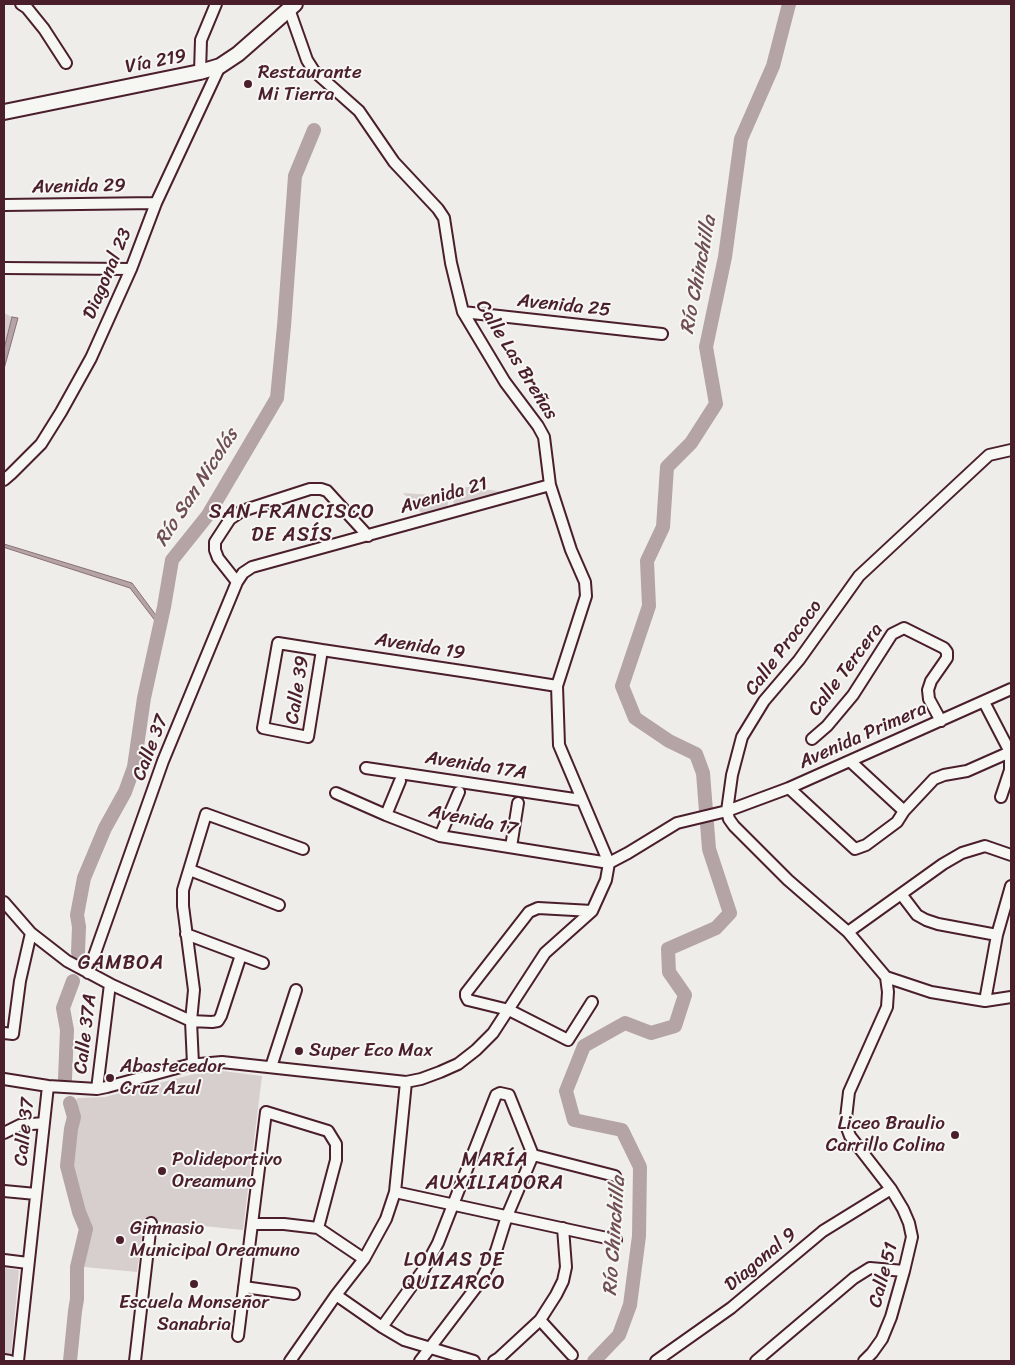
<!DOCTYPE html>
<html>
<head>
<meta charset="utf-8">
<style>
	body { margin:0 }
	#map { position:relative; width:1015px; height:1365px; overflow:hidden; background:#efedea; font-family:Sriracha,sans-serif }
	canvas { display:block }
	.frame { position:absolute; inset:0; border:5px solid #4a1f2b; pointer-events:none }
</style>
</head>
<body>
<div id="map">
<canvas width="1015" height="1365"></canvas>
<div class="frame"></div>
</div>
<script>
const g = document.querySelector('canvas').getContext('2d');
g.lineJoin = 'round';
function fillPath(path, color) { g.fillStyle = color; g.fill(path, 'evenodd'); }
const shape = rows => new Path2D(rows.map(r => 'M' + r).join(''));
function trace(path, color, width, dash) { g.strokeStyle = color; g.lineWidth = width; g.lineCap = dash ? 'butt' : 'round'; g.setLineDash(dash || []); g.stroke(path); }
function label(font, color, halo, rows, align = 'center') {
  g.font = font + ' Sriracha,sans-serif'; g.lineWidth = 4; g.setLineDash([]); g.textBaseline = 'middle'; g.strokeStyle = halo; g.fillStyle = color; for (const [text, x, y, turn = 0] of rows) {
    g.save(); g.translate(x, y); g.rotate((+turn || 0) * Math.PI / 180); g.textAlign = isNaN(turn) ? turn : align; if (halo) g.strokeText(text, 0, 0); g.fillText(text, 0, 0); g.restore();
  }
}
const green = shape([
	[4,313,12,317,4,349],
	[468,487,513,493,453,510,454,497,456,491,460,488],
	[403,493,449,496,447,511,425,517],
	[223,1071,262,1076,243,1230,144,1220,137,1272,84,1267,90,1222,78,1197,72,1167,77,1129,77,1098,105,1097,194,1074],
	[4,1268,19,1270,11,1355,4,1354]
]);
const water = shape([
	[12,317,18,318,4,369,4,349,12,317],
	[4,544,132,583,161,622,160,627,130,588,6,548,4,547,4,544]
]);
const river = shape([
	[78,952,79,927,77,915,84,878,105,828,125,792,134,767,144,698,164,607,172,560,208,515,277,398,284,326,295,176,314,130],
	[65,1079,67,1030,63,1008,73,981],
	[70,1103,74,1117,71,1129,67,1166,79,1212,86,1229,77,1267,77,1299,75,1311,70,1361],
	[594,1361,619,1335,630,1305,639,1236,640,1167,622,1130,574,1120,566,1091,584,1046,625,1023,651,1033,675,1026,685,995,669,972,668,949,716,928,730,913,709,849,703,773,696,754,669,741,635,718,622,686,649,606,647,561,663,527,667,467,691,443,716,404,706,347,725,257,741,139,773,66,789,4]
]);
const minor = shape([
	[21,4,27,8,44,29,66,63],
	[200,72,201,40,216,4],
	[4,205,156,203],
	[4,268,131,269],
	[463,312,662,334],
	[1011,450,989,455,859,576,799,660,764,701,742,737,732,775,727,811,729,819,734,826,788,880,848,932,886,977,931,992,985,1001,1011,997],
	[4,480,11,474,41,444,61,412,91,358,131,269,156,203,220,66],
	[237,582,218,558,215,550,215,542,230,519,242,511,310,489,321,489,327,491,368,536],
	[322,650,308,737,263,728,278,643,322,650,475,673,557,686],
	[984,702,1010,752,1010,770,1001,797],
	[812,739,827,726,853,695,892,634,904,628,944,648,947,652,947,658,931,681,928,690,929,699,941,721],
	[851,762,904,811],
	[366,768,581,800],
	[789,788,855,849,866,845,897,822,904,811,934,779,944,775,967,771,1010,752],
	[336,793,386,815,440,836,609,863],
	[386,815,400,781],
	[440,836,459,792],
	[511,847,518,803],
	[609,863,628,853,677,823,727,811,789,788,1011,689],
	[190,870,279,905],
	[901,894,917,915,926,920,938,924,997,935],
	[4,902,31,933,67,961,110,984,191,1021,212,1022,218,1021,221,1016,241,955],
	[592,911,538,908,529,912,466,993,466,996,468,1000,509,1010,568,1040,592,1002],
	[848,932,943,864,962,853,985,846,1011,855],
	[186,934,263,963],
	[88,973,163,761,237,582,243,573,252,567,550,485],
	[985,1001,997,935,1011,886],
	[4,1033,13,1034,20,981,31,933],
	[193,1064,191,1021,194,990,183,906,183,890,206,814,303,849],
	[271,1067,296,990],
	[4,1079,48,1086,97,1089,107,1087,188,1065,222,1062,406,1082,421,1079,440,1072,458,1064,476,1050,493,1033,545,953,592,911,606,880,609,863,559,745,557,686,586,596,585,582,571,550,550,485,544,437,538,426,505,382,463,312,451,263,444,218,438,209,394,162,359,111,314,71,307,60,289,9],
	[97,1089,110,984],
	[4,1133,20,1125,44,1123],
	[533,1155,615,1176],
	[4,1191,36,1194],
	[395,1192,616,1240],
	[252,1224,284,1224,318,1228,364,1259],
	[4,1260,28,1263],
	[244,1287,294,1294],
	[336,1295,382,1327,404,1340,474,1361],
	[540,1320,572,1355],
	[382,1327,424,1269,438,1243,496,1095,500,1093,509,1095,533,1155,507,1216,496,1251,480,1282,420,1361],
	[238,1336,266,1112,328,1131,336,1144,336,1160,318,1228],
	[4,1360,10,1361],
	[18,1361,48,1086],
	[135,1361,151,1223],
	[290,1361,336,1295,364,1259,386,1219,395,1192,406,1082],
	[494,1361,499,1358,540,1320,556,1295,563,1281,566,1267,563,1228],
	[656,1361,731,1308,823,1231,891,1189],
	[756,1361,854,1278,870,1268,904,1271],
	[864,1361,872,1353,882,1339,891,1317,904,1271,912,1237,909,1223,903,1209,891,1189,850,1136,847,1128,846,1118,849,1092,887,1007,888,992,886,977]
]);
const secondary = shape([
	[4,112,200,72,220,66,238,54,295,4]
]);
const markers = [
	[248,84,5,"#4a1f2b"],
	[299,1051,5,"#4a1f2b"],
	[110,1078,5,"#4a1f2b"],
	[955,1135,5,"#4a1f2b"],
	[162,1171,5,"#4a1f2b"],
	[120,1240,5,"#4a1f2b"],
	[194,1284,5,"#4a1f2b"]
];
const streetNames = [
	["Vía 219",156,62,-11],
	["Avenida 29",79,187,-1],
	["Diagonal 23",108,274,-67],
	["Avenida 25",564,306,6],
	["Calle Las Breñas",516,360,58],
	["Avenida 21",444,496,-16],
	["Avenida 19",420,647,9],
	["Calle Prococo",784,648,-53],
	["Calle Tercera",846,670,-53],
	["Calle 39",298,690,-81],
	["Avenida Primera",863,736,-24],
	["Calle 37",151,748,-69],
	["Avenida 17A",476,766,9],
	["Avenida 17",473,821,12],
	["Calle 37A",86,1034,-83],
	["Calle 37",25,1132,-84],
	["Diagonal 9",761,1260,-40],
	["Calle 51",884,1275,-75]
];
const poiNames = [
	["Restaurante",258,73],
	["Mi Tierra",258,95],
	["Super Eco Max",309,1051],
	["Abastecedor",120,1067],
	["Cruz Azul",120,1089],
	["Liceo Braulio",945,1124,"right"],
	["Carrillo Colina",945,1146,"right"],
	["Polideportivo",172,1160],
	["Oreamuno",172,1182],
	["Gimnasio",130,1229],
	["Municipal Oreamuno",130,1251],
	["Escuela Monseñor",194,1303,"center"],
	["Sanabria",194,1325,"center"]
];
const waterNames = [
	["Río Chinchilla",699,275,-79],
	["Río San Nicolás",197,488,-57],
	["Río Chinchilla",615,1236,-86]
];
const neighbourhoodNames = [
	["SAN FRANCISCO",292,513],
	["DE ASÍS",292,536],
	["GAMBOA",121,964],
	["MARÍA",495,1161],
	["AUXILIADORA",495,1184],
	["LOMAS DE",454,1261],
	["QUIZARCO",454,1284]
];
fillPath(green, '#d7cfce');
fillPath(water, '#b4a4a5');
trace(water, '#8a6f74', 1);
trace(river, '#b4a4a5', 14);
trace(minor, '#4a1f2b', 14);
trace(secondary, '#4a1f2b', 18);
trace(minor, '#f6f6f2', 10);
trace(secondary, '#f6f6f2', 14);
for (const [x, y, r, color] of markers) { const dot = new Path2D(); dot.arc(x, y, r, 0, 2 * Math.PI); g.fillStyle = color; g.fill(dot); trace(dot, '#f6f6f2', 2); }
label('19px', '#4a1f2b', '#f6f6f2', streetNames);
label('19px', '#4a1f2b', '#f6f6f2', poiNames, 'left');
label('italic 20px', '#6f4e56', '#f6f6f2', waterNames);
g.letterSpacing = '1px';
label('20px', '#4a1f2b', '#f6f6f2', neighbourhoodNames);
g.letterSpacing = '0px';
</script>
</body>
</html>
